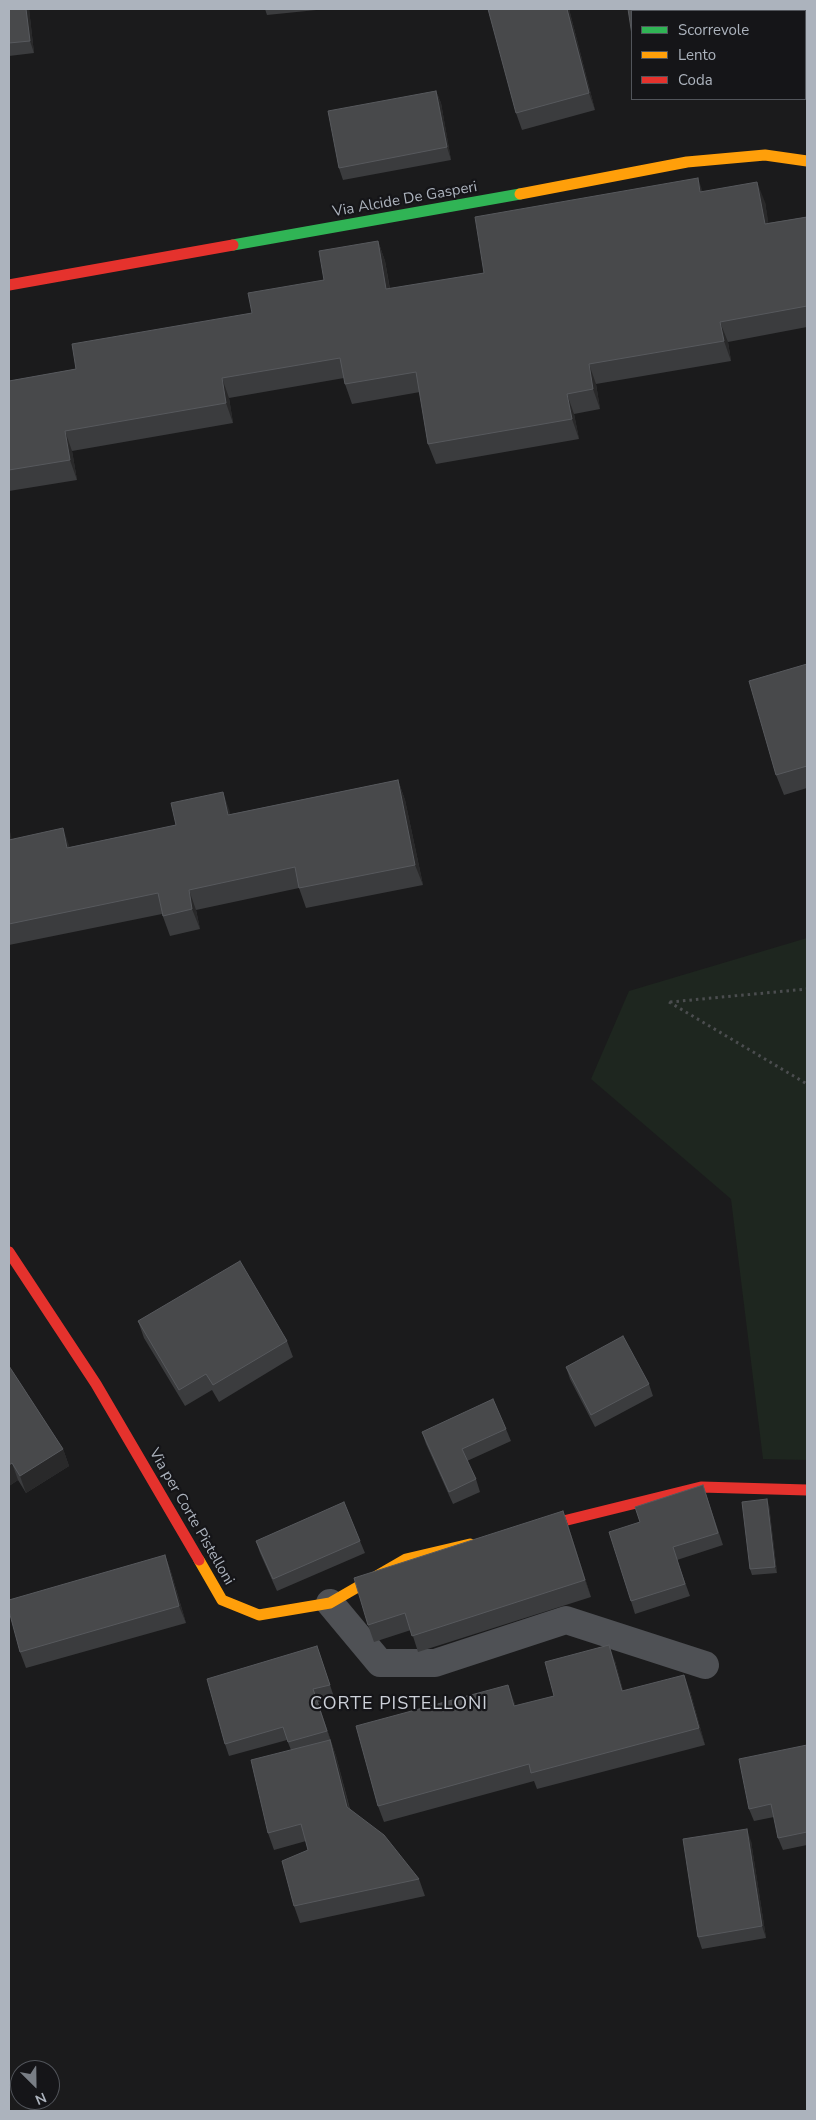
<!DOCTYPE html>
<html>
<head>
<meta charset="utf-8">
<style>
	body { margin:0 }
	#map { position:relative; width:816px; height:2120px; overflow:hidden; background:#1b1b1c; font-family:"Nunito Sans",sans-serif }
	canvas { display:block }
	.frame { position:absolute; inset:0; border:10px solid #acb3bd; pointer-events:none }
	.legend { position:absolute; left:631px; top:10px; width:175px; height:90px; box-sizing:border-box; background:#151518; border:1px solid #51545a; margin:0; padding:6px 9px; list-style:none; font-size:15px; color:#acb3bd }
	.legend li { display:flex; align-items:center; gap:10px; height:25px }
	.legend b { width:25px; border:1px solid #51545a }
	.north { position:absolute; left:10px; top:2060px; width:50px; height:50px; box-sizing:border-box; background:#151518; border:1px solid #51545a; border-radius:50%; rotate:157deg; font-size:14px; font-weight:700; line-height:20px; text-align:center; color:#acb3bd }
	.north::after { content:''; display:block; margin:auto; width:18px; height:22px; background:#797e85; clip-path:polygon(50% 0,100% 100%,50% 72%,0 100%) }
</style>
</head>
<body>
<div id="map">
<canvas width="816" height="2120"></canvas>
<div class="frame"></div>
<ul class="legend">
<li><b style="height:6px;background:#30b455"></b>Scorrevole</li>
<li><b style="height:6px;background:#ff9f0a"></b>Lento</li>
<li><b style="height:6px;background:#e5322d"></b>Coda</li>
</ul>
<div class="north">N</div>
</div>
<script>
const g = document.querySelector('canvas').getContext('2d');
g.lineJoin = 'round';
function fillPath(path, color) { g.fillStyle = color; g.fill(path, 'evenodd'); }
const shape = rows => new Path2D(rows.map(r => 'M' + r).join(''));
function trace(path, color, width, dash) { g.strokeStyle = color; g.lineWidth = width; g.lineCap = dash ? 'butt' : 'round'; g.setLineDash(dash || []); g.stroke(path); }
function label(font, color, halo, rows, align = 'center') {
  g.font = font + ' "Nunito Sans",sans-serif'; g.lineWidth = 4.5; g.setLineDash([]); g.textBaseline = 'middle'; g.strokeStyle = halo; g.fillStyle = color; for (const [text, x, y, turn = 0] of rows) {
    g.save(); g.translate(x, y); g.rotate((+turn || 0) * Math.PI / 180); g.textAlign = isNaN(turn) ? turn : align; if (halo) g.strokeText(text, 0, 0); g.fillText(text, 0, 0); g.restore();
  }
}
const green = shape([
	[807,938,807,1460,763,1459,731,1199,591,1079,629,991]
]);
const path = shape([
	[669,1002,807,1084],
	[670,1002,807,989]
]);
const street = shape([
	[330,1603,380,1663,435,1663,566,1620,705,1665]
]);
const fast = shape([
	[233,245,520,194]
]);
const slow = shape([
	[520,194,687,162,765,155,807,161],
	[199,1560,222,1600,259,1615,330,1603,406,1559,470,1544]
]);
const jam = shape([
	[9,285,233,245],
	[9,1252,96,1384,199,1560],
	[531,1529,701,1487,807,1490]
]);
const wall = shape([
	[9,9,29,9,34,53,9,56],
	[265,9,326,9,267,15],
	[569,9,595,110,522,130,516,113],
	[807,9,807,68,805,68,805,11],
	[436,91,441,103,451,160,343,180,339,168],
	[703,192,765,202,768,223,807,217,807,327,728,342,731,361,596,384,600,409,574,414,579,439,436,464,428,444,420,392,352,404,345,384,344,378,229,398,233,423,72,451,77,480,9,491,9,381,76,369,252,313,324,280,378,241,385,261,390,289,484,273],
	[807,664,807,788,784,795,776,775],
	[398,780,405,800,423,885,306,908,299,888,196,910,200,929,170,936,162,914,9,945,9,826,11,839,70,847],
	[138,1321,287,1341,293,1357,219,1402,212,1390,185,1406,144,1338],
	[9,1366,63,1449,69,1466,26,1493,18,1480,9,1486],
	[566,1367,649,1384,653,1396,595,1427,570,1379],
	[506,1429,511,1441,467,1461,476,1479,480,1492,453,1504,426,1444,422,1432],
	[703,1485,723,1545,677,1560,690,1596,635,1614,631,1601,640,1522],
	[769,1505,777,1573,752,1575,750,1569],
	[563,1511,569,1528,591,1597,418,1652,411,1630,374,1642,368,1625],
	[256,1541,360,1541,365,1553,277,1591,260,1553],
	[165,1555,171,1572,186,1623,26,1668,20,1652],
	[317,1646,334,1697,318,1702,336,1756,350,1809,419,1879,425,1896,300,1923,294,1906,308,1850,306,1841,274,1850,268,1833,291,1750,287,1740,229,1756,225,1744],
	[615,1661,623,1691,690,1691,705,1745,537,1789,534,1781,384,1822,378,1806,514,1701,515,1706,554,1696],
	[807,1745,807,1845,783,1850,778,1838,774,1817,754,1821,749,1809],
	[751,1841,766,1938,702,1949,698,1937]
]);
const shadedWall = shape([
	[26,9,29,9,34,53,30,41],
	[567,9,569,9,595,110,589,93],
	[716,9,720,9,720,11,717,11],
	[436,91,441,103,451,160,447,147],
	[698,178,705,198,700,192],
	[757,182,765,202,772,244,765,224],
	[378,241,385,261,393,309,386,289],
	[720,322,728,342,731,361,724,341],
	[589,364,596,384,600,409,593,389],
	[222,378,229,398,233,423,226,403],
	[567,394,574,414,579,439,572,419],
	[65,431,72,451,77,480,70,460],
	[398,780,405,800,423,885,415,865],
	[223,792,230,812,235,835,228,815],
	[9,826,16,860,9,841],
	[63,828,70,848,67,848],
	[189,890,196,910,200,929,192,909],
	[63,1449,69,1466,26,1493,20,1476],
	[12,1463,18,1480,9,1486,9,1465],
	[767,1499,769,1505,777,1573,775,1567],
	[563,1511,569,1528,591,1597,585,1580],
	[165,1555,171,1572,186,1623,179,1606],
	[609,1645,615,1661,628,1708,622,1691],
	[684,1675,690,1691,705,1745,699,1728],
	[508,1685,514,1701,520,1723,514,1706],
	[313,1689,336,1756,353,1824,347,1807,331,1742],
	[747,1829,751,1841,766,1938,762,1926]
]);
const building = shape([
	[9,9,26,9,30,41,9,43,9,9],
	[488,9,567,9,589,93,516,113,488,9],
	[628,9,716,9,717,11,632,11,632,35,628,9],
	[766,9,807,9,807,50,805,50,805,11,766,11,766,9],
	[436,91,447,147,339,168,328,111,436,91],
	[698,178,700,192,757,182,765,224,807,217,807,306,720,322,724,341,589,364,593,389,567,394,572,419,428,444,416,372,345,384,340,358,222,378,226,403,65,431,70,460,9,470,9,381,76,369,72,344,252,313,248,293,324,280,319,251,378,241,386,289,484,273,475,217,698,178],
	[807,664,807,766,776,775,749,681,807,664],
	[398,780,415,865,299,888,295,867,189,890,192,909,163,916,158,893,9,924,9,840,63,828,67,848,176,825,171,803,223,792,228,815,398,780],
	[240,1261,287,1341,213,1385,206,1374,179,1390,138,1321,240,1261],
	[623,1336,649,1384,591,1415,566,1367,623,1336],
	[9,1366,63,1449,20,1476,12,1463,9,1465,9,1366],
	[493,1399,506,1429,462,1449,476,1479,449,1492,422,1432,493,1399],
	[703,1485,718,1533,673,1547,685,1584,631,1601,609,1532,640,1522,635,1507,703,1485],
	[767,1499,775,1567,750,1569,742,1502,767,1499],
	[344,1502,360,1541,273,1579,256,1541,344,1502],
	[563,1511,585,1580,412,1636,405,1613,368,1625,354,1578,563,1511],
	[165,1555,179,1606,20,1652,9,1611,9,1600,165,1555],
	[609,1645,622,1691,684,1675,699,1728,531,1773,529,1764,378,1806,356,1726,508,1685,514,1706,554,1696,545,1662,609,1645],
	[317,1646,330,1685,313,1689,327,1731,288,1742,283,1727,225,1744,207,1679,317,1646],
	[330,1740,347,1807,384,1835,419,1879,294,1906,282,1861,308,1850,301,1824,268,1833,251,1760,330,1740],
	[807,1745,807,1832,778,1838,771,1804,749,1809,739,1759,807,1745],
	[747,1829,762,1926,698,1937,683,1839,747,1829]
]);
const streetNames = [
	["Via Alcide De Gasperi",405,200,-10],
	["Via per Corte Pistelloni",191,1517,60]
];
const quarterNames = [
	["CORTE PISTELLONI",399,1705]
];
fillPath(green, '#1e261f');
trace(path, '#4b4d4f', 3, [2.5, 4]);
trace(street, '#4f5155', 28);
trace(fast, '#30b455', 11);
trace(slow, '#ff9f0a', 11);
trace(jam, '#e5322d', 11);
fillPath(wall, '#3b3c3e');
fillPath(shadedWall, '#29292a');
fillPath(building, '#48494b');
trace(building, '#57595d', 1);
label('15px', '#acb3bd', '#151518', streetNames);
g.letterSpacing = '1px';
label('18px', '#cdd1d9', '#151518', quarterNames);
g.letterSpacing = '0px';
</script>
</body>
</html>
